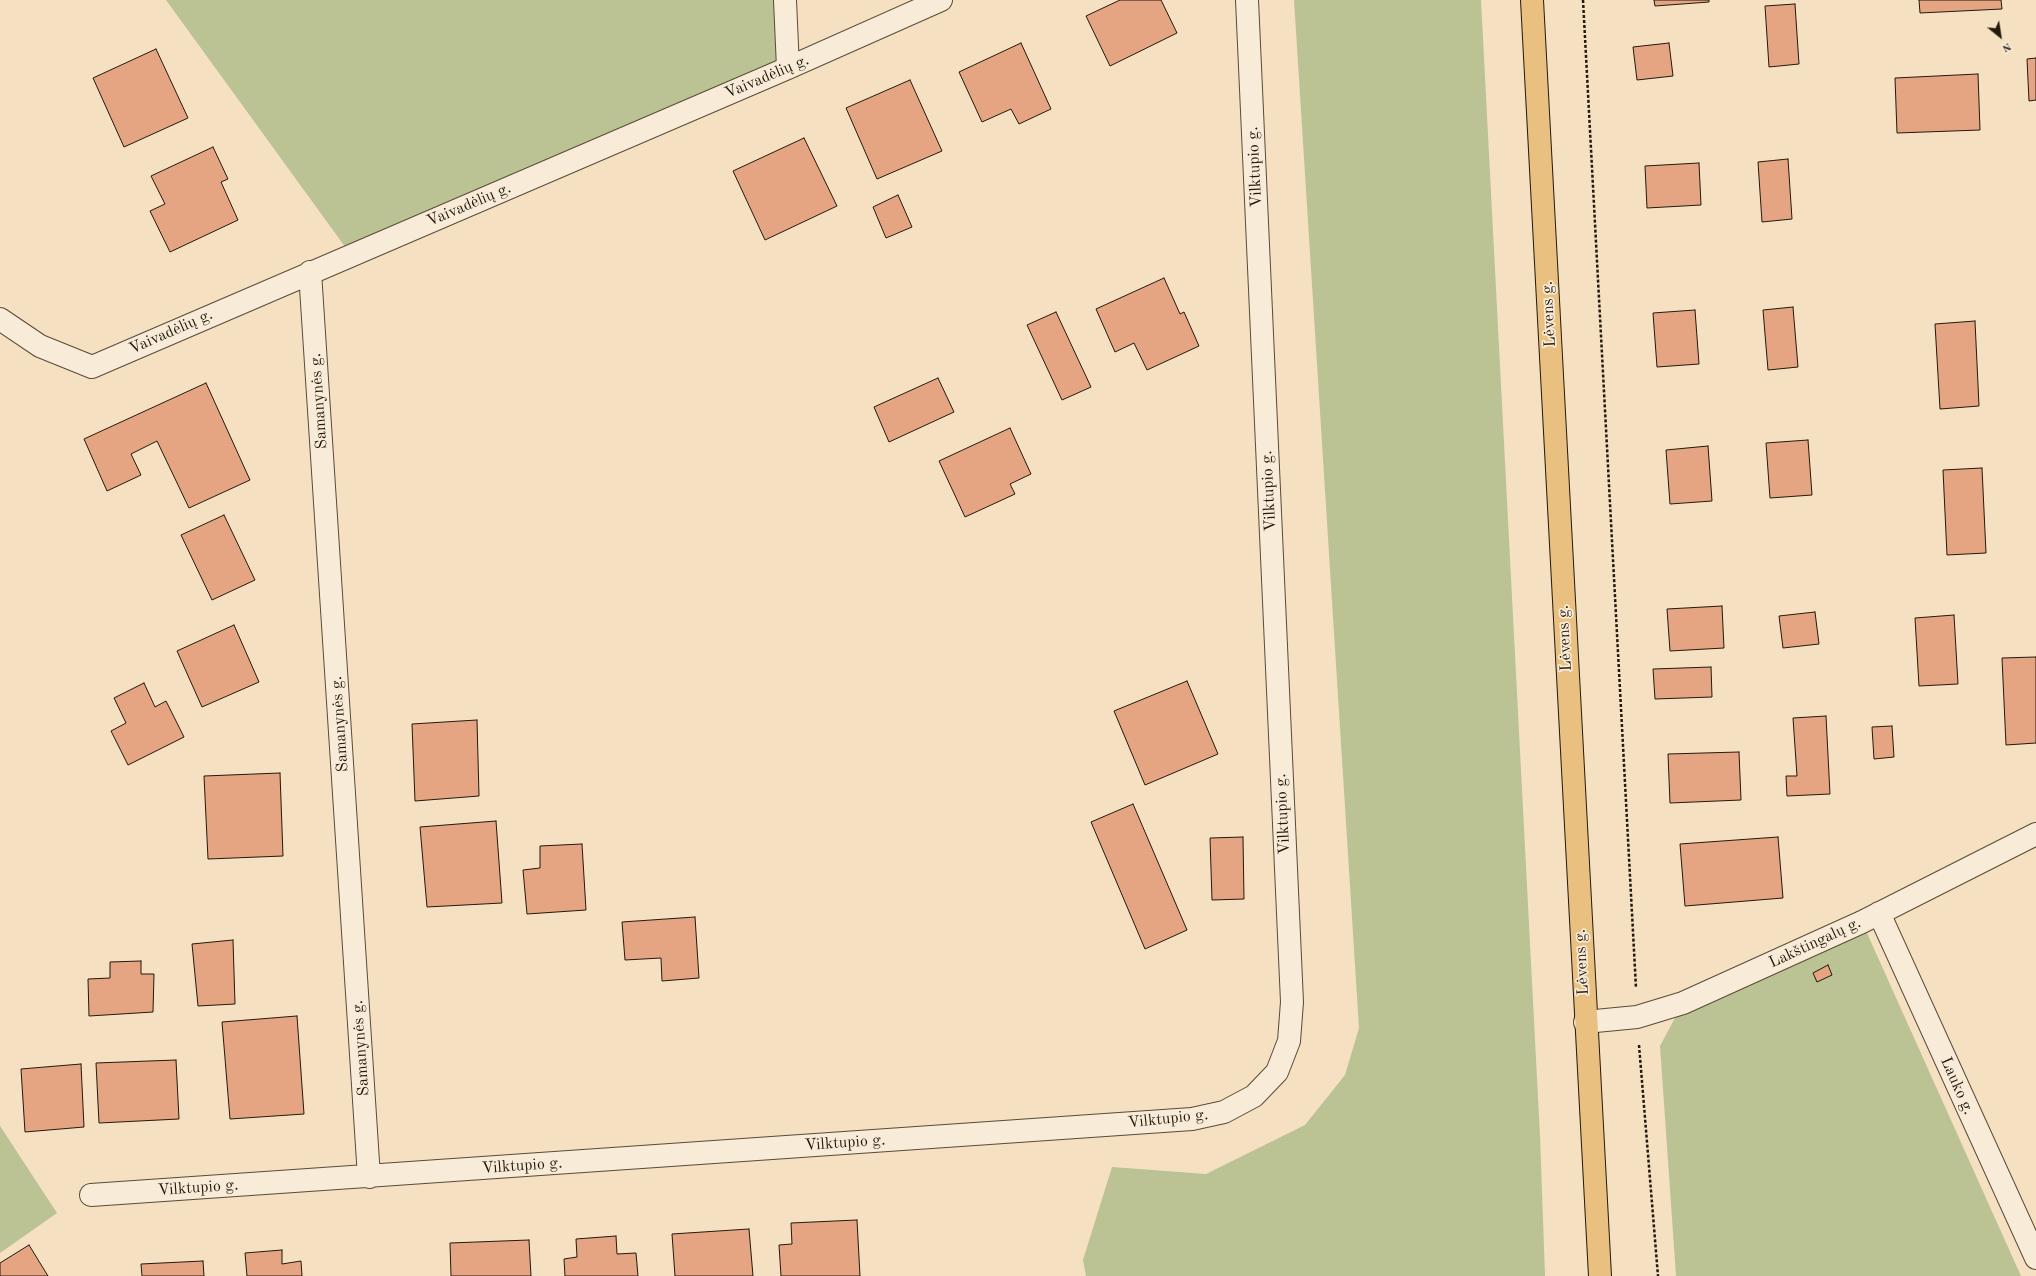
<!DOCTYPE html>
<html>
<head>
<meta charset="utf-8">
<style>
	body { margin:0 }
	#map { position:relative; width:2036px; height:1276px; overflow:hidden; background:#f5e0c1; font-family:"Old Standard TT",serif }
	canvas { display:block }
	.north { position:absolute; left:1980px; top:16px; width:40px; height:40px; -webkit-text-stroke:3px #f8ebd7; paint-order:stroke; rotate:150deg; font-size:11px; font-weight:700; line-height:16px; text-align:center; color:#23190c }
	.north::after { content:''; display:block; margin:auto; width:14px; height:18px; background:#23190c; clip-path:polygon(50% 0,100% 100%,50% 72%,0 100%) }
</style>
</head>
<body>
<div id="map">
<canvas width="2036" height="1276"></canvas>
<div class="north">N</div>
</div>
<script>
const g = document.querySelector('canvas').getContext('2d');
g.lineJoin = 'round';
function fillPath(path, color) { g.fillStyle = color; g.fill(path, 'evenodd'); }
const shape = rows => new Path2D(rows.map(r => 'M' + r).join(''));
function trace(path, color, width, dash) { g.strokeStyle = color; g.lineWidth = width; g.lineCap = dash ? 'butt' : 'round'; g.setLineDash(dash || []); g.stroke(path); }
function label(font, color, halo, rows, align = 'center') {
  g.font = font + ' "Old Standard TT",serif'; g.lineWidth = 3.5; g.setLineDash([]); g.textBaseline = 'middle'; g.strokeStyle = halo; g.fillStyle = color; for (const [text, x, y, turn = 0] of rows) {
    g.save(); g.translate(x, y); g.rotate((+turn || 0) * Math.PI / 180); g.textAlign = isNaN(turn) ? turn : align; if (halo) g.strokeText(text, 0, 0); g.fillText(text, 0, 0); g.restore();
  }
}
const green = shape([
	[166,0,785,0,788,68,351,255],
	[1294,0,1481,0,1540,1136,1545,1276,1086,1276,1083,1260,1112,1167,1206,1174,1305,1125,1345,1075,1359,1028],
	[1862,922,2021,1276,1676,1276,1660,1046,1683,1003],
	[0,1126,57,1213,0,1253]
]);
const building = shape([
	[1120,0,1161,0,1177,33,1110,66,1086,16,1120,0],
	[1654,0,1709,0,1709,2,1655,6,1654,0],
	[1919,0,2001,0,2002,9,1920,13,1919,0],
	[1795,4,1799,64,1769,67,1765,6,1795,4],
	[1021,43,1051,109,1019,124,1011,109,982,122,959,72,1021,43],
	[1669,43,1673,76,1637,80,1633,47,1669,43],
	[156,49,188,118,124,147,93,78,156,49],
	[2036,58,2036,100,2029,101,2027,59,2036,58],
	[1978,74,1980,130,1897,133,1895,78,1978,74],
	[910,80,942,151,877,179,846,108,910,80],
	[804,138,837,206,765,240,733,171,804,138],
	[213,147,228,179,221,182,238,220,170,252,150,211,165,204,151,176,213,147],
	[1788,159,1792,219,1762,222,1758,162,1788,159],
	[1699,163,1701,205,1647,208,1645,166,1699,163],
	[898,195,912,227,886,238,873,207,898,195],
	[1164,278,1180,314,1184,312,1199,346,1147,370,1134,343,1115,352,1096,309,1164,278],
	[1793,307,1798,367,1768,370,1763,310,1793,307],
	[1695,310,1699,364,1657,367,1653,313,1695,310],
	[1056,312,1091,387,1062,400,1027,325,1056,312],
	[1975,321,1979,406,1940,409,1935,324,1975,321],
	[938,378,954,412,889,442,874,407,938,378],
	[206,383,250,480,189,508,157,441,131,454,141,475,107,491,84,439,206,383],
	[1010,428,1031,474,1010,484,1015,494,965,517,939,461,1010,428],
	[1808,440,1812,495,1770,498,1766,443,1808,440],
	[1708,446,1712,501,1670,504,1666,450,1708,446],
	[1982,468,1986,553,1947,555,1943,470,1982,468],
	[224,515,255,580,212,600,181,535,224,515],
	[1722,606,1724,648,1670,651,1667,609,1722,606],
	[1815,612,1819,644,1783,648,1779,616,1815,612],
	[1954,615,1958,684,1919,686,1915,618,1954,615],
	[234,625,259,682,202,707,177,651,234,625],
	[2036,657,2036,743,2006,745,2002,658,2036,657],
	[1711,667,1712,697,1655,699,1653,669,1711,667],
	[1187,681,1218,754,1145,785,1114,711,1187,681],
	[144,683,155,707,166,701,184,737,128,765,111,731,126,723,114,698,144,683],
	[1826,716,1830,794,1787,796,1786,776,1797,776,1793,718,1826,716],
	[477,720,479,796,415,801,412,724,477,720],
	[1892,726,1894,757,1874,759,1872,727,1892,726],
	[1739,752,1741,800,1670,803,1668,754,1739,752],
	[280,773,283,856,208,859,204,776,280,773],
	[1133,804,1187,930,1145,949,1091,822,1133,804],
	[496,821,502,903,427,907,420,827,496,821],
	[1243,837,1244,899,1212,900,1210,838,1243,837],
	[1778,837,1783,898,1685,906,1680,844,1778,837],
	[582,844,586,910,527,914,523,870,540,868,540,846,582,844],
	[695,917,699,978,662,981,661,958,625,960,622,922,695,917],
	[233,940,235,1004,198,1006,192,944,233,940],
	[141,961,141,974,154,974,153,1012,89,1016,88,979,110,978,110,962,141,961],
	[1828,965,1832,975,1817,982,1813,973,1828,965],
	[297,1016,304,1114,230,1119,222,1022,297,1016],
	[176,1060,179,1119,99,1123,96,1063,176,1060],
	[81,1064,84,1127,25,1132,21,1069,81,1064],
	[857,1220,860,1276,781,1276,779,1245,792,1244,791,1223,857,1220],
	[749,1229,753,1276,675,1276,672,1234,749,1229],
	[616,1236,617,1254,636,1253,638,1276,565,1276,564,1259,577,1257,576,1239,616,1236],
	[529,1240,531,1276,451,1276,450,1243,529,1240],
	[29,1245,48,1276,0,1276,0,1263,29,1245],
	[282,1250,282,1264,301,1261,302,1276,247,1276,245,1253,282,1250],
	[203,1261,204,1276,142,1276,141,1264,203,1261]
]);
const path = shape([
	[1583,0,1636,988],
	[1639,1045,1658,1276]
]);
const minor = shape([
	[785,0,788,68],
	[310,272,369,1177],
	[0,319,40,346,92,367,788,68,941,0],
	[1879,913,2036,1258],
	[1585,1022,1637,1017,1683,1003,1862,922,2036,834],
	[91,1195,1192,1119,1224,1112,1254,1096,1277,1072,1289,1041,1292,1002,1247,0]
]);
const primary = shape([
	[1532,0,1600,1276]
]);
const streetNames = [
	["Vaivadėlių g.",767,77,-23],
	["Vilktupio g.",1255,167,-93],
	["Vaivadėlių g.",469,205,-23],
	["Lėvens g.",1549,314,-93],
	["Vaivadėlių g.",171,332,-24],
	["Samanynės g.",319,401,-94],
	["Vilktupio g.",1269,491,-93],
	["Lėvens g.",1565,638,-93],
	["Samanynės g.",340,724,-94],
	["Vilktupio g.",1283,814,-93],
	["Lakštingalų g.",1815,943,-25],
	["Lėvens g.",1582,962,-93],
	["Samanynės g.",361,1048,-94],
	["Lauko g.",1957,1086,66],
	["Vilktupio g.",1168,1119,-6],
	["Vilktupio g.",845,1143,-4],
	["Vilktupio g.",522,1166,-4],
	["Vilktupio g.",198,1188,-4]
];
fillPath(green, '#bbc293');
fillPath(building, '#e5a583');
trace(building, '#23190c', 1);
trace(minor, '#584b39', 24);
trace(primary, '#23190c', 24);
trace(path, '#23190c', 2.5, [3, 2]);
trace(minor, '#f8ebd7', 22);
trace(primary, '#eac080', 22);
label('16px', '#23190c', '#f8ebd7', streetNames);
</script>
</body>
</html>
